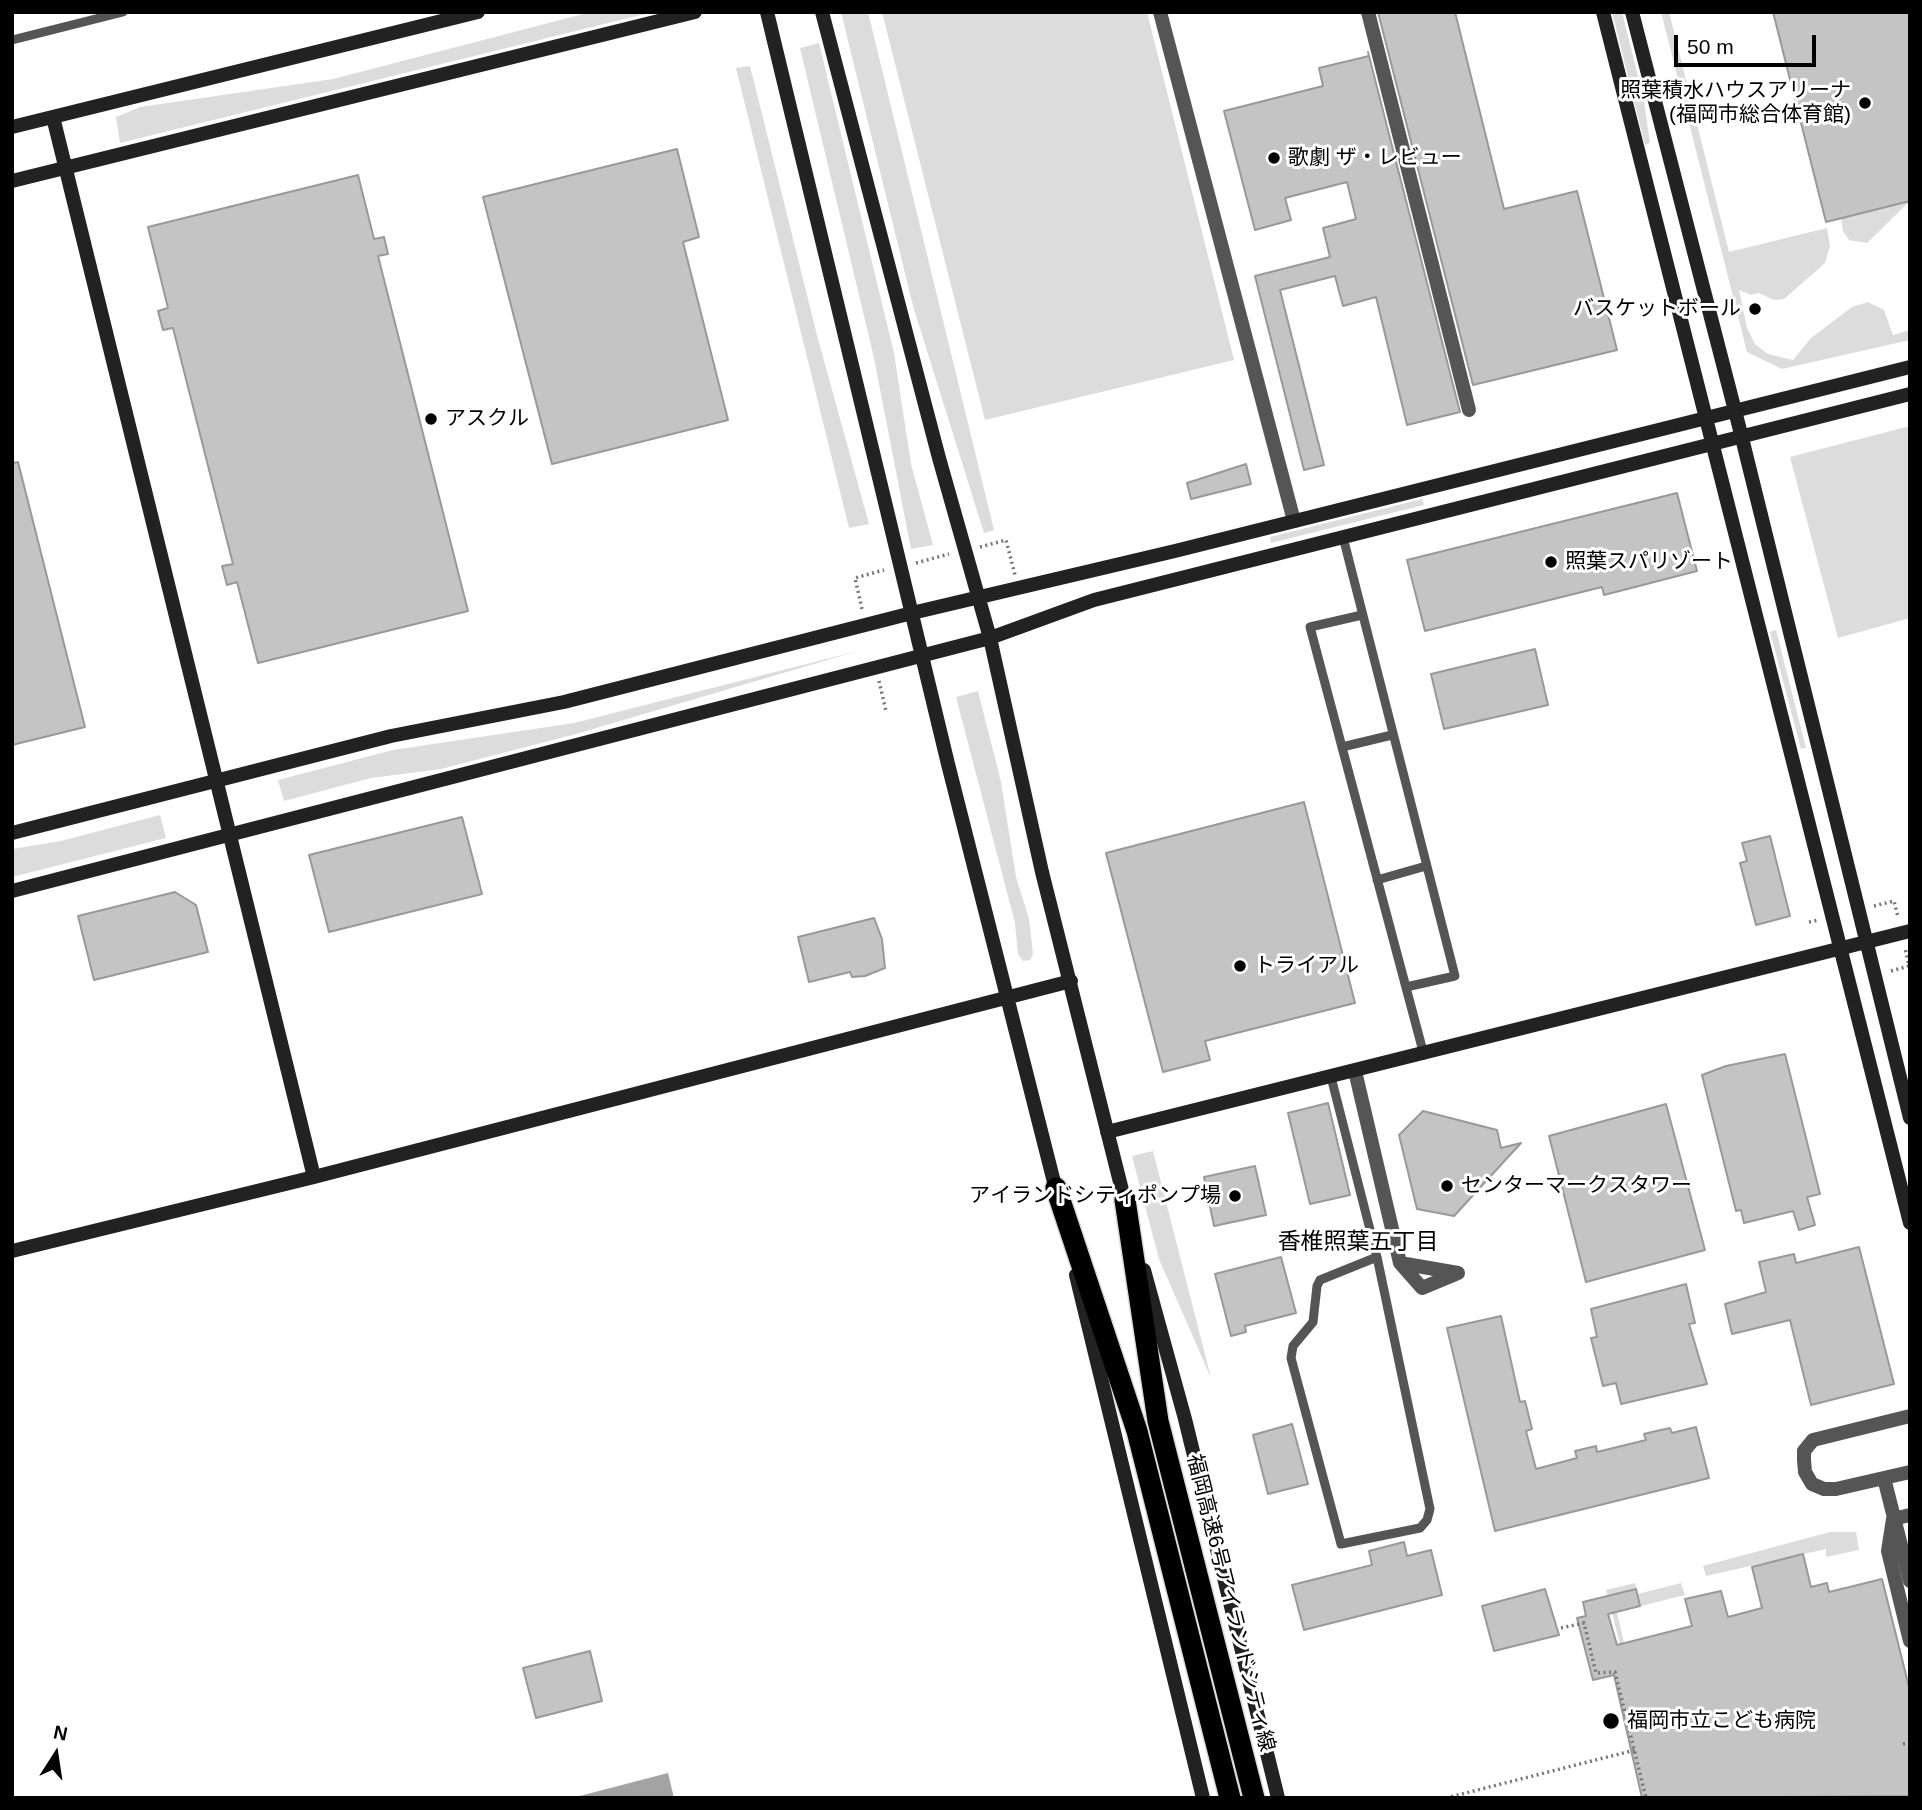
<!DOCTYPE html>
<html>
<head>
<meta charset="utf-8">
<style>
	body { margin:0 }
	#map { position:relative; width:1922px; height:1810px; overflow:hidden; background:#fff; font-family:Arial,sans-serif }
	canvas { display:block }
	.frame { position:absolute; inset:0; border:14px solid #000; pointer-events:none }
	.north { position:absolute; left:21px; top:1719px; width:70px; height:70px; -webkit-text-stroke:5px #fff; paint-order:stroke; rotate:12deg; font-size:19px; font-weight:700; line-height:28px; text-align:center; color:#000 }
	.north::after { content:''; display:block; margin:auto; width:24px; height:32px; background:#000; clip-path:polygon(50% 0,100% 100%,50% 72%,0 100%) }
	.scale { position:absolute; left:1674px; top:35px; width:142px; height:32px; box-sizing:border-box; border:4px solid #000; border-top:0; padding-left:9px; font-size:21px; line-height:24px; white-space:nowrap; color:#000; -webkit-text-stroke:5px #fff; paint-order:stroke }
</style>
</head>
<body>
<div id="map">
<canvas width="1922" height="1810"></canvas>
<div class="frame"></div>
<div class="north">N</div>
<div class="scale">50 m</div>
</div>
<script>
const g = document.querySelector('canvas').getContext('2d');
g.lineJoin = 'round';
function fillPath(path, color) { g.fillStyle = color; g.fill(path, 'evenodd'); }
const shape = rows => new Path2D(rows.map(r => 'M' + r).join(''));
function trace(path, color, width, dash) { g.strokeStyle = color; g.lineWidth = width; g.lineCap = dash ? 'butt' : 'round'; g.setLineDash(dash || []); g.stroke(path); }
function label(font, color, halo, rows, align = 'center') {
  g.font = font + ' Arial,"Noto Sans JP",sans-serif'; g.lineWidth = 6; g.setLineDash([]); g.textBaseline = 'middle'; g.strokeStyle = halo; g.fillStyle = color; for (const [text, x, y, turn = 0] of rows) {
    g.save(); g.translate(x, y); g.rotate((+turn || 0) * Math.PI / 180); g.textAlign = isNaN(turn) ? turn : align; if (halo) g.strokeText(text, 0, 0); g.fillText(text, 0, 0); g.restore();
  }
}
const green = shape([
	[591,12,653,12,120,143,116,117,140,107,333,79],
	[841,12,868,12,994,530,984,533,913,306],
	[882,12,1147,12,1234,360,985,420],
	[1612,12,1622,12,1644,101,1650,143,1645,145],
	[1661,12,1669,12,1729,252,1827,228,1830,246,1825,263,1784,299,1774,300,1759,293,1751,295,1739,290,1747,328,1755,344,1768,354,1793,360,1811,338,1852,307,1868,302,1884,310,1893,335,1910,330,1910,340,1782,369,1747,352],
	[819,43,894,353,911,464,933,545,911,549,874,358,800,48],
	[750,66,817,335,869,524,849,528,736,68],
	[1910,201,1867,243,1849,240,1843,231,1841,218],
	[1910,426,1910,618,1838,638,1790,457],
	[1422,499,1424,505,1271,543,1270,537],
	[1776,630,1806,748,1801,749,1770,632],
	[858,651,576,734,441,769,371,778,284,801,278,780,393,750,574,723],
	[978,691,1001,782,1016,877,1029,919,1033,954,1030,960,1023,961,1018,954,1015,923,956,697],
	[160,815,166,838,12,877,12,849,61,841],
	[1153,1151,1211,1378,1159,1259,1132,1156],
	[1830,1532,1856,1532,1859,1550,1826,1557,1826,1549,1706,1576,1703,1566],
	[1635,1583,1638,1594,1681,1583,1685,1595,1617,1612,1624,1643,1620,1644,1606,1590]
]);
const water = shape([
	[668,1773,674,1798,572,1798]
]);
const building = shape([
	[1378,12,1455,12,1504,209,1577,191,1617,350,1473,385,1378,12],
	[1773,12,1910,12,1910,201,1826,222,1773,12],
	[1368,52,1460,412,1407,425,1376,297,1343,306,1335,276,1280,290,1324,465,1304,470,1255,276,1330,257,1323,228,1356,219,1347,182,1285,198,1291,220,1255,230,1224,111,1323,86,1319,68,1369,56,1368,52],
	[677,149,699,237,683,242,728,420,552,464,483,197,677,149],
	[358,175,374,239,384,237,388,254,378,256,468,611,258,663,237,582,227,585,222,566,233,564,173,328,163,330,158,311,168,308,148,227,358,175],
	[18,462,85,727,12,745,12,463,18,462],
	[1246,464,1251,484,1191,499,1187,483,1246,464],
	[1677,493,1697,571,1604,595,1602,587,1425,631,1407,560,1677,493],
	[1535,649,1548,705,1444,729,1431,674,1535,649],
	[1304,802,1355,1003,1205,1041,1210,1060,1163,1072,1106,853,1304,802],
	[462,817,482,894,329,932,309,855,462,817],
	[1770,836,1790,916,1756,925,1740,863,1747,861,1742,843,1770,836],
	[175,892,196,905,208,952,94,980,78,916,175,892],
	[874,918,882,939,885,968,865,976,852,977,850,972,809,982,798,937,874,918],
	[1785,1054,1820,1194,1807,1197,1815,1225,1799,1230,1793,1211,1744,1223,1741,1210,1736,1211,1702,1075,1726,1066,1785,1054],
	[1328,1103,1350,1195,1310,1204,1288,1113,1328,1103],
	[1666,1104,1705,1250,1586,1282,1549,1136,1666,1104],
	[1423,1111,1497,1130,1501,1148,1521,1143,1454,1216,1417,1209,1399,1135,1423,1111],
	[1255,1166,1266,1215,1214,1226,1204,1177,1255,1166],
	[1859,1247,1894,1384,1811,1405,1790,1320,1732,1334,1725,1304,1766,1292,1759,1262,1794,1254,1796,1263,1859,1247],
	[1281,1257,1296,1313,1245,1326,1246,1332,1231,1336,1215,1274,1281,1257],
	[1686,1284,1695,1323,1689,1324,1707,1384,1621,1404,1616,1383,1603,1386,1591,1338,1597,1337,1591,1309,1686,1284],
	[1501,1316,1520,1402,1525,1401,1532,1429,1526,1431,1536,1469,1577,1458,1575,1451,1596,1446,1597,1452,1646,1440,1644,1434,1652,1432,1670,1428,1672,1433,1696,1427,1709,1478,1495,1531,1447,1328,1501,1316],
	[1292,1424,1308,1484,1268,1494,1253,1435,1292,1424],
	[1404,1542,1407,1556,1431,1550,1442,1595,1304,1630,1292,1585,1372,1565,1369,1551,1404,1542],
	[1803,1554,1811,1587,1827,1583,1829,1592,1882,1579,1910,1691,1910,1796,1642,1798,1614,1675,1593,1680,1577,1618,1586,1616,1583,1602,1636,1589,1640,1606,1608,1614,1617,1645,1692,1626,1685,1599,1721,1591,1728,1617,1762,1608,1752,1567,1803,1554],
	[1545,1589,1559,1635,1494,1651,1482,1606,1545,1589],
	[590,1651,602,1701,536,1718,523,1668,590,1651]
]);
const path = shape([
	[980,547,1006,540,1015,575],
	[916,563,949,554],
	[862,609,855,578,884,570],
	[879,681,886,711],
	[1874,906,1894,901,1898,917],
	[1809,922,1819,920],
	[1891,971,1909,966,1905,948],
	[1561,1628,1584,1623,1596,1673,1615,1672,1646,1798],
	[1903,1744,1910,1743],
	[1446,1798,1635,1750]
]);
const lane = shape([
	[12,40,123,12],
	[1343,537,1455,976,1406,987],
	[1362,615,1310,627,1424,1055],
	[1342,747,1392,735],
	[1377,880,1426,866],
	[1331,1077,1377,1257,1430,1509,1427,1520,1420,1528,1341,1544,1291,1358,1293,1346,1313,1322,1317,1286,1320,1280,1377,1257]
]);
const street = shape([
	[1160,12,1294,521],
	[1368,12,1469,410],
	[1355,1071,1400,1263,1422,1288,1458,1273],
	[1400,1263,1458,1273],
	[1910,1416,1813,1440,1804,1451,1804,1460,1805,1472,1812,1484,1824,1489,1836,1489,1910,1472],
	[1884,1478,1910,1581],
	[1893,1519,1888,1551,1910,1641],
	[1893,1519,1910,1515]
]);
const secondary = shape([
	[767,12,948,764,1057,1194],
	[822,12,939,458,990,638,1042,872,1126,1206],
	[1603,12,1910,1223],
	[1632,12,1741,434,1910,1118],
	[53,117,314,1177],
	[12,127,478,12],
	[12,181,695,12],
	[12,833,391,736,564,702,912,613,1175,551,1910,367],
	[12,891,990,638,1094,600,1910,394],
	[1107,1132,1910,931],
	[12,1251,314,1177,1071,981],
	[1144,1270,1185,1419,1278,1798],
	[1076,1275,1203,1798]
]);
const highway = shape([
	[1056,1188,1137,1431,1230,1798],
	[1125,1200,1158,1421,1254,1798]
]);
const markers = [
	[1865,103,7,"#000"],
	[1274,158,7,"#000"],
	[1755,309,7,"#000"],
	[431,419,7,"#000"],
	[1551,562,7,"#000"],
	[1240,966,7,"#000"],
	[1447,1186,7,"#000"],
	[1235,1196,7,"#000"],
	[1611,1721,9,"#000"]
];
const poiNames = [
	["照葉積水ハウスアリーナ",1851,91,"right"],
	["(福岡市総合体育館)",1851,115,"right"],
	["歌劇 ザ・レビュー",1288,158],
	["バスケットボール",1741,309,"right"],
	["アスクル",445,419],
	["照葉スパリゾート",1565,562],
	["トライアル",1254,966],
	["センターマークスタワー",1461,1186],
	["アイランドシティポンプ場",1221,1196,"right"],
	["福岡市立こども病院",1627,1721]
];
const streetNames = [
	["福岡高速6号アイランドシティ線",1230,1603,76]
];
const neighbourhoodNames = [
	["香椎照葉五丁目",1358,1243]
];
fillPath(green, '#dcdcdc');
fillPath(water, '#a3a3a3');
fillPath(building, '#c4c4c4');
trace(building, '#999', 2);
trace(highway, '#dbdbdb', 24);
trace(path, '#777', 3.5, [2, 3.5]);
trace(lane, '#555', 9);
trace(street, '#555', 14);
trace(secondary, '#222', 14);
trace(highway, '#000', 21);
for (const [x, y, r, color] of markers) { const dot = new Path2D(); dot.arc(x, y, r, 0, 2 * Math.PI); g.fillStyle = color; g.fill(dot); trace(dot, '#fff', 2.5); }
label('21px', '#000', '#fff', poiNames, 'left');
label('21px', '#000', '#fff', streetNames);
label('23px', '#000', '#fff', neighbourhoodNames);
</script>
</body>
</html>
